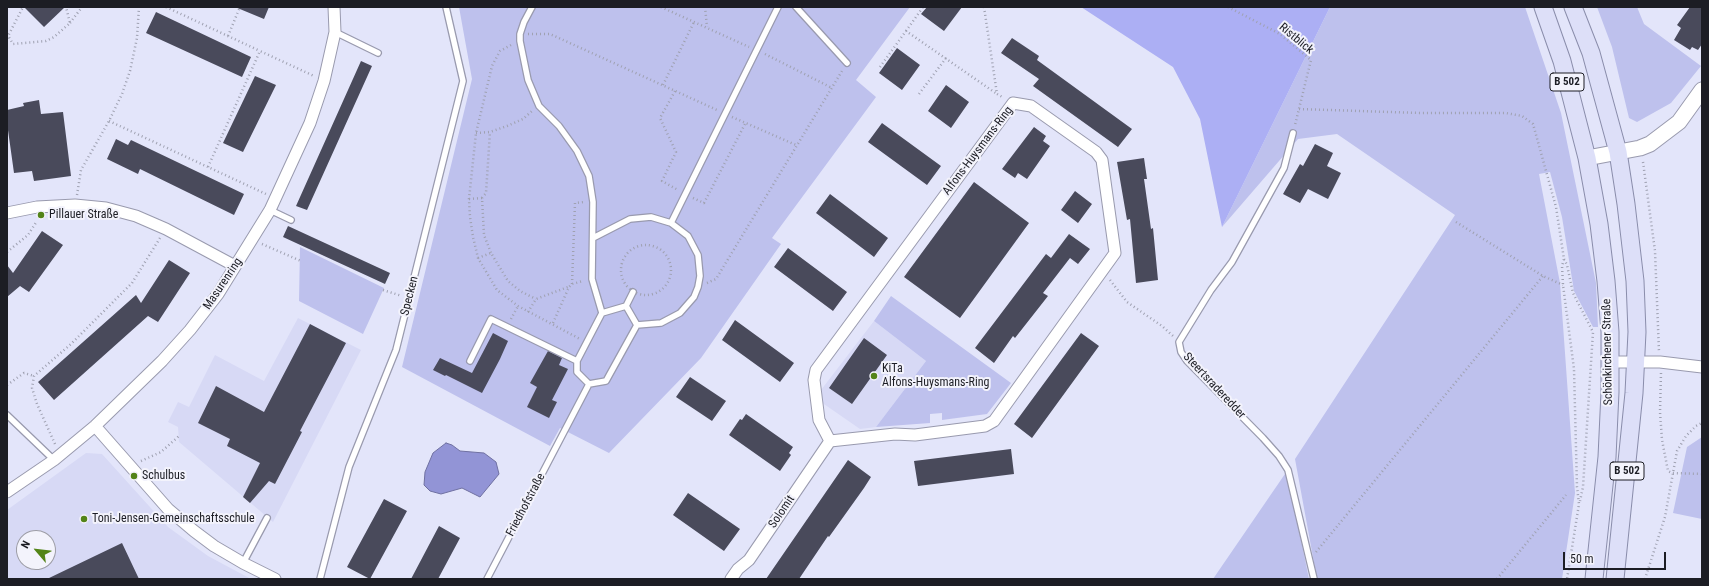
<!DOCTYPE html>
<meta charset="utf-8">
<style>
body{margin:0}
#map{position:relative;width:1709px;height:586px;overflow:hidden;background:#e3e5fa;font-family:"Roboto Condensed",sans-serif}
canvas{display:block}
.frame{position:absolute;inset:0;border:8px solid #1c1d24;pointer-events:none}
.north{position:absolute;left:16px;top:530px;width:40px;height:40px;box-sizing:border-box;background:#f3f3fc;border:1px solid #9d9da6;border-radius:50%;rotate:298deg;font-size:11px;font-weight:700;line-height:16px;text-align:center;color:#1c1d24}
.north::after{content:'';display:block;margin:auto;width:14px;height:18px;background:#538418;clip-path:polygon(50% 0,100% 100%,50% 72%,0 100%)}
.scale{position:absolute;left:1563px;top:552px;width:103px;height:18px;box-sizing:border-box;border:2px solid #1c1d24;border-top:0;padding-left:5px;font-size:12px;line-height:14px;white-space:nowrap;color:#1c1d24;-webkit-text-stroke:3px #f3f3fc;paint-order:stroke}
</style>
<div id="map">
<canvas width="1709" height="586"></canvas>
<div class="frame"></div>
<div class="north">N</div>
<div class="scale">50 m</div>
</div>
<script>
const ctx = document.querySelector('canvas').getContext('2d');
ctx.lineJoin = 'round';
function paint(path, color) {
  ctx.fillStyle = color;
  ctx.fill(path, 'evenodd');
}
function toPath(rows) {
  const path = new Path2D();
  for (const r of rows) {
    if (r.length === 3) {
      path.moveTo(r[0] + r[2], r[1]);
      path.arc(r[0], r[1], r[2], 0, 2 * Math.PI);
      continue;
    }
    path.moveTo(r[0], r[1]);
    for (let i = 2; i < r.length; i += 2) path.lineTo(r[i], r[i + 1]);
  }
  return path;
}
function strokePath(path, color, width, dash) {
  ctx.strokeStyle = color;
  ctx.lineWidth = width;
  ctx.lineCap = dash ? 'butt' : 'round';
  ctx.setLineDash(dash || []);
  ctx.stroke(path);
}
function drawText(font, color, halo, rows, align = 'center') {
  ctx.font = font + ' "Roboto Condensed",sans-serif';
  ctx.lineWidth = 4;
  ctx.setLineDash([]);
  ctx.textBaseline = 'middle';
  ctx.strokeStyle = halo;
  ctx.fillStyle = color;
  for (const [text, x, y, turn = 0] of rows) {
    ctx.save();
    ctx.translate(x, y);
    ctx.rotate((+turn || 0) * Math.PI / 180);
    ctx.textAlign = isNaN(turn) ? turn : align;
    if (halo) ctx.strokeText(text, 0, 0);
    ctx.fillText(text, 0, 0);
    ctx.restore();
  }
}
const built = toPath([
 [298,318,361,350,273,522,179,442,178,427,168,422,178,402,189,407,215,355,264,381],
 [874,321,926,361,876,427,860,429,821,402,821,390],
 [86,453,102,454,168,527,208,556,251,579,7,579,7,510],
 [24,538,48,538,48,562,24,562]
]);
const green = toPath([
 [459,7,910,7,856,80,876,97,772,238,781,244,701,358,609,453,560,428,550,446,402,367,472,79],
 [1330,7,1525,7,1561,113,1596,283,1598,327,1593,327,1574,291,1562,217,1550,172,1539,174,1560,283,1575,493,1562,579,1317,579,1295,459,1455,215,1337,134,1298,139,1222,227],
 [1597,7,1637,7,1644,24,1701,66,1671,103,1637,122,1629,118,1612,47],
 [300,247,384,288,363,334,299,301],
 [891,296,1011,383,987,414,942,420,942,413,930,414,930,423,876,427,926,361,874,321],
 [1702,437,1702,519,1673,513,1687,447],
 [1287,471,1309,579,1213,579]
]);
const forest = toPath([
 [1081,7,1330,7,1222,227,1200,119,1173,67]
]);
const water = toPath([
 [446,443,452,445,460,451,484,453,496,462,499,474,480,497,462,488,441,494,430,491,424,485,425,472,433,453,446,443]
]);
const building = toPath([
 [24,7,65,7,44,27],
 [235,7,269,7,264,19],
 [927,7,962,7,944,31,921,14],
 [1690,7,1702,7,1702,44,1698,50,1692,47,1690,50,1674,40,1681,28,1677,25],
 [156,12,251,57,242,77,146,33],
 [1012,38,1039,56,1037,60,1132,129,1118,147,1033,86,1039,79,1001,53],
 [897,48,920,65,902,90,879,73],
 [361,61,372,66,307,210,296,206],
 [255,76,276,85,243,152,223,143],
 [946,85,969,102,951,128,928,111],
 [39,100,41,114,63,112,71,176,34,181,32,171,14,173,7,123,7,110,24,106,23,103],
 [882,123,941,166,927,185,868,142],
 [1034,127,1046,136,1043,141,1050,146,1027,179,1018,173,1015,178,1002,169],
 [116,139,128,145,131,140,244,194,234,215,140,169,138,174,107,159],
 [1315,144,1333,153,1327,166,1341,173,1328,199,1308,189,1300,203,1283,194,1300,164,1303,166],
 [1144,158,1147,179,1144,179,1151,229,1153,228,1158,280,1136,283,1130,219,1127,220,1117,162],
 [974,182,1029,223,960,318,904,277],
 [1075,191,1092,204,1078,223,1061,210],
 [830,194,888,238,874,257,816,213],
 [288,226,390,273,385,284,283,237],
 [42,231,63,245,29,292,20,286,7,297,7,265,13,273],
 [1069,234,1090,249,1078,264,1070,258,1043,293,1048,296,1015,338,1013,336,994,363,975,348,1046,254,1051,258],
 [788,248,847,292,833,311,774,267],
 [169,260,190,273,158,322,148,316,54,400,38,382,136,295,141,303],
 [735,320,794,363,780,382,722,340],
 [310,324,346,343,300,431,302,432,275,484,269,481,250,503,243,497,260,463,227,446,230,439,198,423,216,386,264,412],
 [493,333,508,341,500,359,482,393,446,375,445,376,433,370,440,358,472,373],
 [1081,333,1099,346,1032,438,1014,424],
 [864,338,887,355,852,404,829,388],
 [548,351,562,358,559,365,568,369,552,400,557,402,549,418,527,407,537,387,530,383],
 [690,377,726,401,712,421,676,397],
 [746,414,793,447,789,453,791,455,780,471,729,435,740,419,742,420],
 [1011,449,1014,474,918,486,914,461],
 [848,460,871,477,864,488,829,537,828,536,799,579,766,579],
 [688,493,740,529,724,551,673,515],
 [384,499,407,511,370,579,347,567],
 [439,526,460,538,438,579,411,579],
 [122,543,139,579,47,579]
]);
const path = toPath([
 [166,7,260,51],
 [661,7,749,47],
 [705,7,707,27],
 [984,7,997,94,1004,98],
 [1228,7,1280,34,1311,60,1295,125],
 [70,23,82,7],
 [906,31,923,7],
 [7,34,13,44,46,41,54,37,70,23,66,7],
 [528,34,550,34,717,110],
 [228,36,240,7],
 [7,38,23,7],
 [511,45,500,51,492,66,476,133,469,199,470,217,473,237,478,258,497,290,518,306,580,339],
 [765,54,832,88],
 [880,67,906,31,997,94],
 [663,85,694,22],
 [675,91,660,118,676,152,662,181,678,190],
 [919,94,946,58],
 [1299,109,1420,113,1506,113,1522,116,1533,124,1556,207,1564,259,1562,266,1563,285,1574,369,1577,487,1579,504,1567,579],
 [732,117,796,145],
 [109,121,266,194],
 [476,133,490,132,507,126,523,119,532,111],
 [1643,162,1655,251,1659,352],
 [208,167,260,51,314,76],
 [77,195,81,170,109,121,122,94,130,71,137,38,139,7],
 [482,198,486,193,490,132],
 [693,198,704,203,745,124],
 [469,199,482,198,484,235,491,253],
 [1456,222,1543,276,1563,285],
 [262,244,301,261],
 [646,270,25],
 [7,252,28,235,37,221],
 [478,258,491,253,508,281,520,291,536,299],
 [1564,259,1567,265,1573,293,1593,332,1583,487,1580,501],
 [1110,280,1127,302,1162,326,1173,336],
 [707,283,716,279,842,71],
 [572,284,575,203,584,202],
 [383,290,402,296],
 [528,312,536,299,568,287],
 [511,319,518,306],
 [553,323,569,287,572,284,583,281],
 [1661,373,1660,412,1662,440,1668,471,1672,473,1702,474],
 [7,385,24,373,34,376],
 [55,444,37,404,32,388,34,376,71,344,132,283,160,238],
 [141,461,161,452,179,436],
 [1316,552,1543,276],
 [1497,579,1566,495],
 [1645,579,1665,517,1677,451,1686,436,1696,426,1702,423]
]);
const lane = toPath([
 [532,7,524,22,520,34,520,41,528,80,539,106,559,126,577,151,589,176,593,202,592,279,602,313],
 [796,7,847,63],
 [335,32,378,53],
 [1293,133,1284,168,1232,262,1211,290,1179,342,1181,352,1187,361,1263,438,1279,456,1288,470,1314,579],
 [270,210,291,220],
 [671,223,778,7],
 [593,238,630,219,651,217,671,223,688,236,698,255,700,276,698,287,694,297,680,313,661,323,637,325],
 [626,306,637,325,606,381,589,384,577,372,577,361,602,313,626,306],
 [626,306,633,292],
 [470,361,491,319,577,361],
 [7,415,54,460],
 [243,563,267,518],
 [320,579,349,467,396,350,463,81,446,7],
 [487,579,589,384]
]);
const street = toPath([
 [1013,103,1031,106,1096,152,1102,160,1115,253,994,421,985,426,915,435,895,434,830,441,819,420,814,380,816,370,1013,103],
 [7,213,37,207,75,205,106,208,136,216,166,229,235,266],
 [1610,362,1660,362,1702,367],
 [95,426,168,509,194,531,214,546,243,563,275,579],
 [7,492,54,460,95,426,162,361,190,330,218,294,270,210,310,123,324,81,335,32,334,7],
 [731,579,738,569,749,560,830,441]
]);
const secondary = toPath([
 [1587,158,1640,148,1650,144,1679,122,1702,90]
]);
const primary = toPath([
 [1543,7,1562,61,1587,158,1599,224,1606,281,1610,332,1610,392,1607,457,1594,579],
 [1573,7,1591,53,1618,152,1626,204,1635,281,1637,332,1634,393,1615,579]
]);
const markers = [
 [41,215,4,"#538418"],
 [874,376,4,"#538418"],
 [134,476,4,"#538418"],
 [84,519,4,"#538418"]
];
const shields = [
 [1567,82,34],
 [1627,471,34]
];
const shieldNames = [
 ["B 502",1567,82],
 ["B 502",1627,471]
];
const streetNames = [
 ["Ristblick",1296,39,40],
 ["Alfons-Huysmans-Ring",978,151,-53],
 ["Masurenring",223,284,-56],
 ["Specken",410,296,-76],
 ["Schönkirchener Straße",1608,352,-91],
 ["Steertsraderedder",1214,386,47],
 ["Friedhofstraße",526,505,-62],
 ["Solomit",782,512,-56]
];
const poiNames = [
 ["Pillauer Straße",49,215],
 ["KiTa",882,369],
 ["Alfons-Huysmans-Ring",882,383],
 ["Schulbus",142,476],
 ["Toni-Jensen-Gemeinschaftsschule",92,519]
];
paint(built, '#d7d9f5');
paint(green, '#bec1ed');
paint(forest, '#acaff4');
paint(water, '#9294d6');
strokePath(water, '#6f70a1', 1);
paint(building, '#494a5b');
strokePath(lane, '#999aae', 8);
strokePath(street, '#999aae', 13);
strokePath(secondary, '#999aae', 17);
strokePath(primary, '#8a8dab', 19);
strokePath(path, '#9fa1b1', 2.5, [1, 3]);
strokePath(lane, '#fff', 5.5);
strokePath(street, '#fff', 11);
strokePath(secondary, '#fff', 15);
strokePath(primary, '#dddff8', 17);
for (const [x, y, r, color] of markers) {
  const dot = new Path2D();
  dot.arc(x, y, r, 0, 2 * Math.PI);
  ctx.fillStyle = color;
  ctx.fill(dot);
  strokePath(dot, '#f3f3fc', 1.5);
}
for (const [x, y, w] of shields) {
  const box = new Path2D();
  box.roundRect(x - w / 2, y - 9, w, 18, 3);
  ctx.fillStyle = '#f3f3fc';
  ctx.fill(box);
  strokePath(box, '#1c1d24', 1);
}
drawText('bold 11px', '#1c1d24', null, shieldNames);
drawText('12px', '#1c1d24', '#f3f3fc', streetNames);
drawText('12px', '#1c1d24', '#f3f3fc', poiNames, 'left');
</script>
